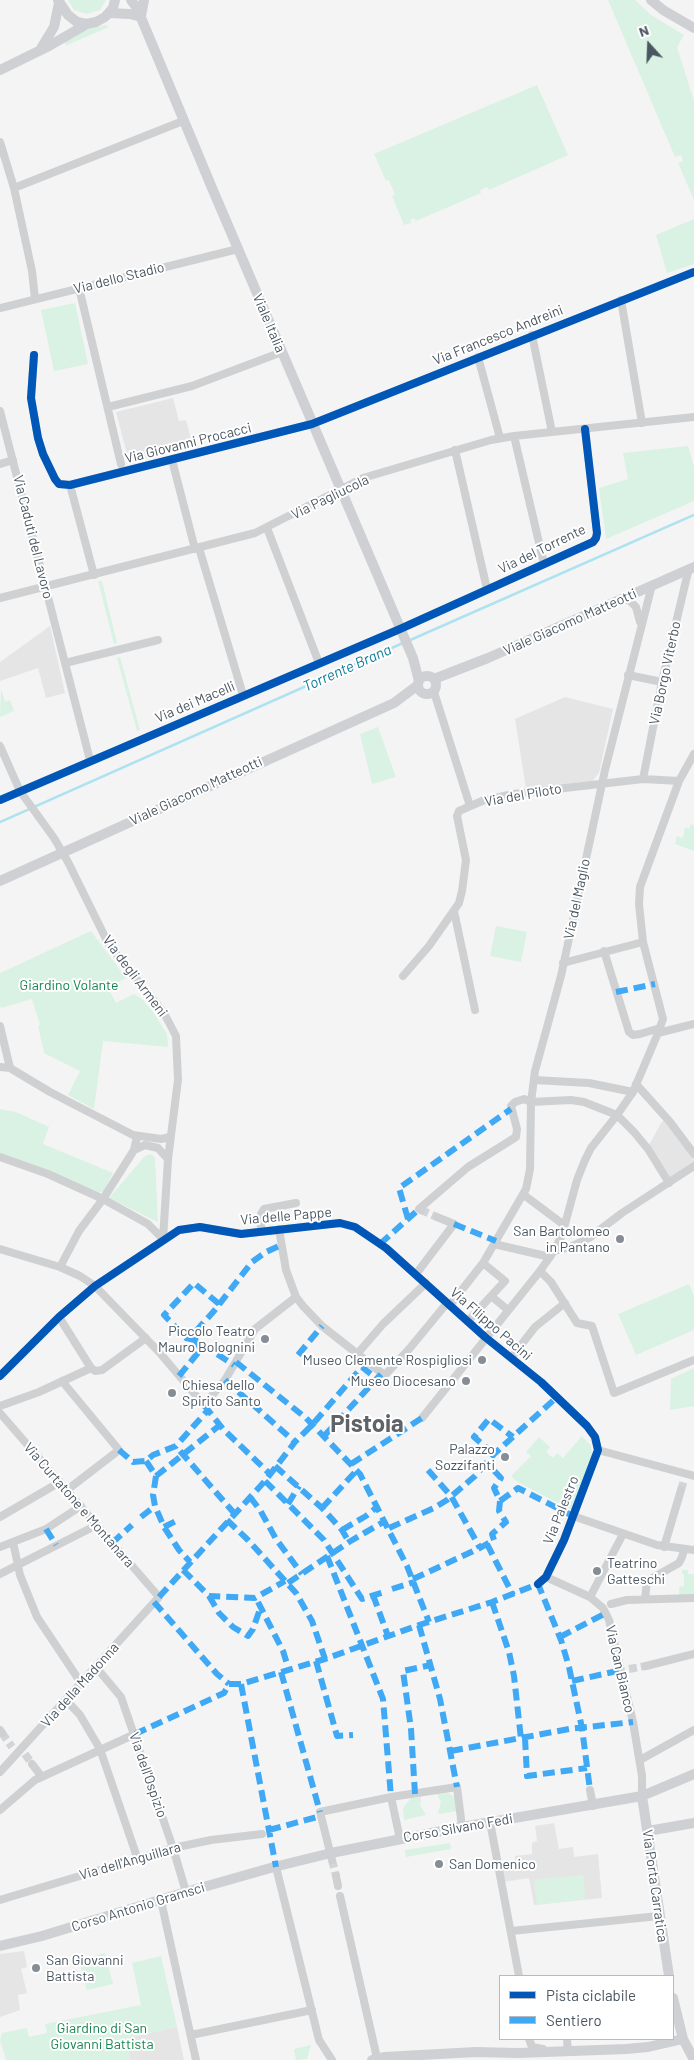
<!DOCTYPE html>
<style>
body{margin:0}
#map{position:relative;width:694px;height:2060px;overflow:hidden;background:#f4f4f4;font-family:Barlow,sans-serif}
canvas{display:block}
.legend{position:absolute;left:499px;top:1975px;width:175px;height:65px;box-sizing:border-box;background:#fff;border:1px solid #b7bbc0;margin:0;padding:6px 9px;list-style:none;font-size:15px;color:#4a5661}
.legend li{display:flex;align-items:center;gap:10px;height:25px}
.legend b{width:25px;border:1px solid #b7bbc0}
.north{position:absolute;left:624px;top:20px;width:50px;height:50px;-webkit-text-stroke:4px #fff;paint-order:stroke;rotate:340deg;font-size:14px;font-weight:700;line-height:20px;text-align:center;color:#4a5661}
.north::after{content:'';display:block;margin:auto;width:18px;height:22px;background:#4a5661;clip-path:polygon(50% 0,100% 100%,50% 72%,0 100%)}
</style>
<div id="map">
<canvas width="694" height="2060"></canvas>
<ul class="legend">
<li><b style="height:6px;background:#0057b8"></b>Pista ciclabile</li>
<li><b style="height:6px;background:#3fa9f5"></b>Sentiero</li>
</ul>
<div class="north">N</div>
</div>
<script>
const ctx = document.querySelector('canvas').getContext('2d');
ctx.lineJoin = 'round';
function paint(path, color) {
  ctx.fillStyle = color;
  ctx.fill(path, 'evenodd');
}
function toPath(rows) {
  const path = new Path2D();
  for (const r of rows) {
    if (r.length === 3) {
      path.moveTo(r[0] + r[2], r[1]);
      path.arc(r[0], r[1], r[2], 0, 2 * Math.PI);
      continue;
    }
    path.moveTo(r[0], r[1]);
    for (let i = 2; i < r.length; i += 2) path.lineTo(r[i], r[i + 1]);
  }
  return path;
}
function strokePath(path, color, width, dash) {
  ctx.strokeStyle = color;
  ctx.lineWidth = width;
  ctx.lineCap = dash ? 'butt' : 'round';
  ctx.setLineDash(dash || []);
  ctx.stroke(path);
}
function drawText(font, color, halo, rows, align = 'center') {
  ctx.font = font + ' Barlow,sans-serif';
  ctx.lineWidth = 4;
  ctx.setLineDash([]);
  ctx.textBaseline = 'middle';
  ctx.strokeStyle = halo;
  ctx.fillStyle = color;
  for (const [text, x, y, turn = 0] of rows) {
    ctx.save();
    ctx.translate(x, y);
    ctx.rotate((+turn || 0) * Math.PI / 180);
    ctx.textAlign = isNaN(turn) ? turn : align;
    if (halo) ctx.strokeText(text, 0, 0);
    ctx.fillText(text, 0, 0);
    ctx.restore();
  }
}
const education = toPath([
 [173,398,179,421,186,420,193,446,129,462,116,412],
 [50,626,65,693,46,698,38,668,0,681,0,662],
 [565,697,613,709,599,773,592,781,526,789,515,719],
 [666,1119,694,1160,694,1164,670,1180,649,1145,661,1123],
 [554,1823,559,1849,573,1847,574,1857,598,1854,602,1898,534,1905,529,1878,503,1882,500,1866,516,1864,515,1856,532,1854,532,1843,537,1841,535,1826],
 [24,1951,27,1967,21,1969,27,1993,18,1995,20,2010,0,2017,0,1954],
 [177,2027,184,2060,130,2060,126,2038]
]);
const green = toPath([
 [68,0,106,0,100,10,87,14,74,10],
 [608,0,635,0,651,15,684,35,677,47,694,101,694,200,678,163,683,161,681,155,675,157],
 [105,25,109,27,67,45,65,44,66,41,85,30],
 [537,85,568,155,489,190,487,187,480,190,481,193,416,221,414,218,410,220,411,223,404,225,392,196,395,195,389,180,386,181,374,154],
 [694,219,694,264,667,273,656,235],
 [75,303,88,364,54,371,41,310],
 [688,446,694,467,694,501,606,539,599,488,628,479,623,453],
 [98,581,102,581,117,643,114,644],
 [120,657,140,730,137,731,117,658],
 [1,689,5,702,10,700,14,711,0,717],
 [378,727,396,777,372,784,360,734],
 [691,824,694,825,694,851,675,844,677,836,683,838,685,827,689,829],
 [496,926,527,932,521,962,490,956],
 [91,931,126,978,108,988,116,1003,134,994,143,1000,153,1012,167,1034,168,1047,103,1041,94,1109,68,1095,80,1071,44,1053,38,1026,40,1025,32,999,1,1008,0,1006,0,973],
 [0,1109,16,1112,49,1127,43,1144,113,1173,104,1191,98,1193,26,1162,0,1154],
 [149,1154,154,1156,155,1160,158,1222,109,1198,144,1157],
 [689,1284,694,1296,694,1330,636,1355,618,1314],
 [694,1368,694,1406,670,1410,671,1379],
 [582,1436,591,1446,592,1456,571,1510,518,1482,511,1476,531,1456,526,1452,539,1437,550,1447,546,1452,553,1458,557,1453,563,1458],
 [682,1570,688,1570,688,1574,694,1574,694,1596,679,1596,679,1587,684,1586,684,1574,682,1574],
 [448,1793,455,1797,457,1811,440,1814,438,1813,441,1802,437,1794],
 [421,1797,420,1805,426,1815,404,1820,403,1808,411,1798],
 [450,1843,451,1849,406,1857,405,1850],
 [583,1875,585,1899,537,1905,534,1880],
 [105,1953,113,1984,87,1990,79,1960],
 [161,1956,177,2027,126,2038,130,2060,6,2060,0,2040,2,2033,27,2028,29,2037,47,2033,45,2024,141,2005,132,1963],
 [311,2045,307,2059,296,2060,294,2049]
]);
const stream = toPath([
 [408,641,694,515],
 [0,822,403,643]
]);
const streetTunnel = toPath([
 [421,1210,437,1217],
 [681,1490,684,1480],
 [629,1669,646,1666],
 [2,1733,12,1747],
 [25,1754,32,1764],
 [332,1860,336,1876]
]);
const street = toPath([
 [0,142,14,188,32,271,35,299],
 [14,188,183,121],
 [79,288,121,464],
 [621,300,642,423],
 [0,308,238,249],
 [532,335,552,432],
 [34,355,31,398,38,438,43,454,55,479,59,484,70,485,312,424,694,272],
 [478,357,500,438],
 [108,407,192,386,282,352],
 [0,411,90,760],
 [514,436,544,564],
 [455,450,487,589],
 [172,460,195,549],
 [0,464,13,460],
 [70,485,94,575],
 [267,528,319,663],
 [199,548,243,695],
 [0,598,255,533,363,478,491,440,514,436,694,417],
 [623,599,630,601,636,607,640,622],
 [65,663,158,640],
 [628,675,662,682],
 [434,692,470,806],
 [0,746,20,791,54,838,68,862,109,945,164,1013,176,1036,178,1080,168,1159,163,1239],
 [643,779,662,682,688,572],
 [0,800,400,629,593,542,596,538,597,533,585,429],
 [454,911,475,1010],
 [604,951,629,1032,633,1035,640,1034,660,1028],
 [563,963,643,942],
 [403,976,429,946,459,903,462,891,466,860,457,816,459,811,482,801,513,794,643,779,679,781],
 [0,1026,10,1068,50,1092,133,1135,161,1139,170,1137],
 [658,1033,694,1024],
 [0,1067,10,1068],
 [534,1080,589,1083,633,1092],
 [636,1084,670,1122,694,1154],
 [134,1150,145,1145,158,1148,168,1159],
 [0,1157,48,1174,103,1199,148,1224,163,1239],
 [524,1195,564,1225],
 [421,1210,419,1209,468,1167,516,1137,517,1129,511,1106,515,1102,524,1099,531,1102,571,1100,584,1102,617,1115,634,1132,648,1149,669,1183],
 [279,1229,286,1270,296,1297,303,1306,322,1326,383,1374,387,1373,410,1348,447,1303],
 [261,1232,261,1214,264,1209,296,1203],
 [494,1244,550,1257],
 [0,1249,60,1267,80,1276,95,1286,159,1352,204,1405,225,1380,255,1329,296,1297],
 [554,1251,570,1247,589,1238,622,1213,694,1166],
 [60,1267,79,1231,103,1199,134,1150,137,1137],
 [540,1271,551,1282,577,1323,592,1326,614,1393,694,1360],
 [416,1274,454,1224,437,1217],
 [491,1296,508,1310],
 [450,1305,483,1263,526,1189,530,1169,531,1102,535,1071,561,976,605,770,652,585],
 [59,1317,91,1368,95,1371,102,1370,146,1338],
 [468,1321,505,1281,483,1263],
 [358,1353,383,1324,426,1283],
 [511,1358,535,1327,565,1303],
 [0,1376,59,1317,95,1286,179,1230,200,1227,241,1234,340,1223,355,1227,386,1248,485,1337,541,1382,587,1426,595,1437,598,1450,564,1540,546,1577,538,1584],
 [62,1381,119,1450,67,1490],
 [0,1406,39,1392,91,1368],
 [0,1413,159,1597,0,1772],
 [422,1418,540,1271,554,1251,562,1235,577,1180,585,1160,591,1148,617,1115,633,1092,658,1033,663,1019,643,942,639,904,640,887,679,781,694,754],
 [598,1450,694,1476],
 [573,1516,657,1545,694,1550],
 [0,1517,60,1482],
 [13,1542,20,1575,37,1617,81,1683],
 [0,1547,46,1529,81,1506],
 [664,1547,681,1490],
 [0,1574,97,1525],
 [546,1577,590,1597,603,1608,609,1620,633,1722,642,1776,642,1796],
 [590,1597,623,1534],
 [645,1599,647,1581,679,1563,682,1557,684,1550],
 [611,1604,627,1600,694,1598],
 [646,1666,694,1654],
 [96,1667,121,1697,173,1848,186,1892],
 [66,1700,80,1715,100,1749,137,1857],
 [0,1730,2,1733],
 [640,1760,694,1730],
 [32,1764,42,1777],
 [590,1790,593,1806],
 [391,1797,400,1839],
 [0,1810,35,1780,135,1734],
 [490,1822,519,1976],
 [332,1860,320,1812,391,1797,457,1787,462,1827],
 [276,1867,319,2040,332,2060],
 [336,1876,338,1886],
 [340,1896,377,2058],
 [168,1898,162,1905,196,2060],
 [0,1900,173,1848,211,1840,262,1834],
 [511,1931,659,1916],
 [191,2035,312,2010],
 [529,2039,532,2047,543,2049],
 [567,2039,568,2052]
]);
const secondary = toPath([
 [58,0,68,15,77,22,87,24,96,22,105,17,113,8,115,0],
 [131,0,137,8,212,188,413,658,419,681],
 [651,0,663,10,694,28],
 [109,13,130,14,141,17],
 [141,16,144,0],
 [40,50,54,27,59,3],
 [0,70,49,46,87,24],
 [427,685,9],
 [434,679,488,658,694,567],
 [0,881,394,703,418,685],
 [642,1796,669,1976],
 [648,1831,694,1823],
 [0,1946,42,1936,186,1892,274,1867,331,1853,462,1827,642,1796,694,1774],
 [673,1998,683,2039,694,2060],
 [372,2060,384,2057,476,2052,518,2053,626,2049,648,2047,683,2039]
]);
const quiet = toPath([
 [616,992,655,984],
 [408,1219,399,1188,511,1109],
 [454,1224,496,1241],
 [380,1244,419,1209],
 [219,1304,194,1283,164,1315,186,1338,195,1340,234,1365],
 [298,1355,322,1326],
 [236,1362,306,1418,360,1474,407,1566,429,1622],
 [179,1376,201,1349,195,1340,196,1331,214,1311,252,1262,266,1252,281,1245],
 [225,1380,295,1442],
 [204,1405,223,1429,270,1474],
 [324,1436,382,1373],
 [119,1450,133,1462,146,1461,153,1455,176,1446,208,1410],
 [180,1451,234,1513],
 [494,1454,474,1437,489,1419,513,1437],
 [146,1461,156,1476,220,1425],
 [351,1464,422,1418],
 [275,1466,322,1508,342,1530,349,1542],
 [428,1470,451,1496,480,1548],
 [156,1476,153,1495,155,1506,164,1527,179,1550,190,1562],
 [265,1481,324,1540,362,1599,384,1592],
 [250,1497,260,1510,276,1539,302,1574],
 [500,1501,518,1488,573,1516],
 [288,1504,299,1486],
 [322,1508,357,1470],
 [141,1517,155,1506],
 [227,1520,248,1540,296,1593,312,1621,325,1659],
 [164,1527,178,1520],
 [389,1528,434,1508,447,1500,475,1476,494,1454,557,1397],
 [46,1529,56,1545],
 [342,1530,366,1516,377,1507],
 [112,1543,132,1525],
 [487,1544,513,1595],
 [327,1556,383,1699,391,1797],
 [183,1570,209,1596,255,1598,285,1581],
 [413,1579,480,1548,494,1540,492,1534,506,1522,499,1511,500,1501,494,1488,501,1478,487,1463],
 [288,1583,349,1542,385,1521],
 [392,1589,414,1582],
 [373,1595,388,1636],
 [209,1596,219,1613,233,1627,248,1636,253,1629,261,1606],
 [159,1597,265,1481,295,1442,312,1425,362,1367,377,1379],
 [154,1602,217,1674,229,1684],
 [258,1602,283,1651,289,1670],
 [492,1602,509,1652,514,1676,521,1739],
 [419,1625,440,1699,457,1787],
 [560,1637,606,1613],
 [316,1661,337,1736,353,1735],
 [281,1672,320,1812],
 [572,1681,622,1670],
 [229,1684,241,1684,325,1659,419,1625,492,1602,538,1584,561,1640,569,1667,582,1728,590,1790],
 [241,1684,276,1867],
 [135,1734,224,1693,229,1684],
 [525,1738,527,1776,587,1768],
 [451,1751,569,1729,633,1722],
 [415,1794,411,1729,403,1671,431,1665],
 [269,1830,321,1816]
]);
const cycleway = toPath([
 [34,355,31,398,38,438,43,454,55,479,59,484,70,485,312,424,694,272],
 [0,800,400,629,593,542,596,538,597,533,585,429],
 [0,1376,59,1317,95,1286,179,1230,200,1227,241,1234,340,1223,355,1227,386,1248,485,1337,541,1382,587,1426,595,1437,598,1450,564,1540,546,1577,538,1584]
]);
const markers = [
 [620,1239,5,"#868d94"],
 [265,1339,5,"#868d94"],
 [482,1360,5,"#868d94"],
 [466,1381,5,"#868d94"],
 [172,1393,5,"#868d94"],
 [505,1457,5,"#868d94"],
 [597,1571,5,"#868d94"],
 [439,1864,5,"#868d94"],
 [36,1968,5,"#868d94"]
];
const streetNames = [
 ["Via dello Stadio",119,278,-14],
 ["Viale Italia",269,323,67],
 ["Via Francesco Andreini",498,335,-22],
 ["Via Giovanni Procacci",188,443,-14],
 ["Via Pagliucola",330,497,-26],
 ["Via Caduti del Lavoro",33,537,76],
 ["Via del Torrente",542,549,-26],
 ["Viale Giacomo Matteotti",570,622,-24],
 ["Via Borgo Viterbo",665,673,-78],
 ["Via dei Macelli",195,702,-23],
 ["Viale Giacomo Matteotti",196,791,-25],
 ["Via del Piloto",523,795,-10],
 ["Via del Maglio",577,899,-78],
 ["Via degli Armeni",135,976,53],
 ["Via delle Pappe",286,1216,-5],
 ["Via Filippo Pacini",491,1324,41],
 ["Via Curtatone e Montanara",79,1505,49],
 ["Via Palestro",561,1510,-68],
 ["Via Can Bianco",620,1669,77],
 ["Via della Madonna",80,1685,-48],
 ["Via dell'Ospizio",148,1775,71],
 ["Corso Silvano Fedi",458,1828,-10],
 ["Via dell'Anguillara",130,1861,-16],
 ["Via Porta Carratica",655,1886,82],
 ["Corso Antonio Gramsci",138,1907,-17]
];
const parkNames = [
 ["Giardino Volante",69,985],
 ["Giardino di San",102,2028],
 ["Giovanni Battista",102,2044]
];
const poiNames = [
 ["San Bartolomeo",610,1231],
 ["in Pantano",610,1247],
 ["Piccolo Teatro",255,1331],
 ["Mauro Bolognini",255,1347],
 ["Museo Clemente Rospigliosi",472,1360],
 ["Museo Diocesano",456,1381],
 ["Chiesa dello",182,1385,"left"],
 ["Spirito Santo",182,1401,"left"],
 ["Palazzo",495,1449],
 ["Sozzifanti",495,1465],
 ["Teatrino",607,1563,"left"],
 ["Gatteschi",607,1579,"left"],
 ["San Domenico",449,1864,"left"],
 ["San Giovanni",46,1960,"left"],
 ["Battista",46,1976,"left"]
];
const waterNames = [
 ["Torrente Brana",347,668,-24]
];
const townNames = [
 ["Pistoia",367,1424]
];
paint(education, '#e6e5e6');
paint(green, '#d9f2e3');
strokePath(stream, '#aee2f0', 2.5);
strokePath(streetTunnel, '#d2d4d7', 8, [8, 4]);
strokePath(street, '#ced0d2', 8);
strokePath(secondary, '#ced0d4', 10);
strokePath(quiet, '#3fa9f5', 6, [12, 6]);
strokePath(cycleway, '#0057b8', 8);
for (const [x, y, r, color] of markers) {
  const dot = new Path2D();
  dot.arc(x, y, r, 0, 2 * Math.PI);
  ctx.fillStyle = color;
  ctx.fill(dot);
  strokePath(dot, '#fff', 2);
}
drawText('14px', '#4a5661', '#fff', streetNames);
drawText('14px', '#17864f', '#fff', parkNames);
drawText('14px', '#4a5661', '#fff', poiNames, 'right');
drawText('italic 15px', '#0c7c9b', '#fff', waterNames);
drawText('bold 24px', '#5f6368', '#fff', townNames);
</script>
